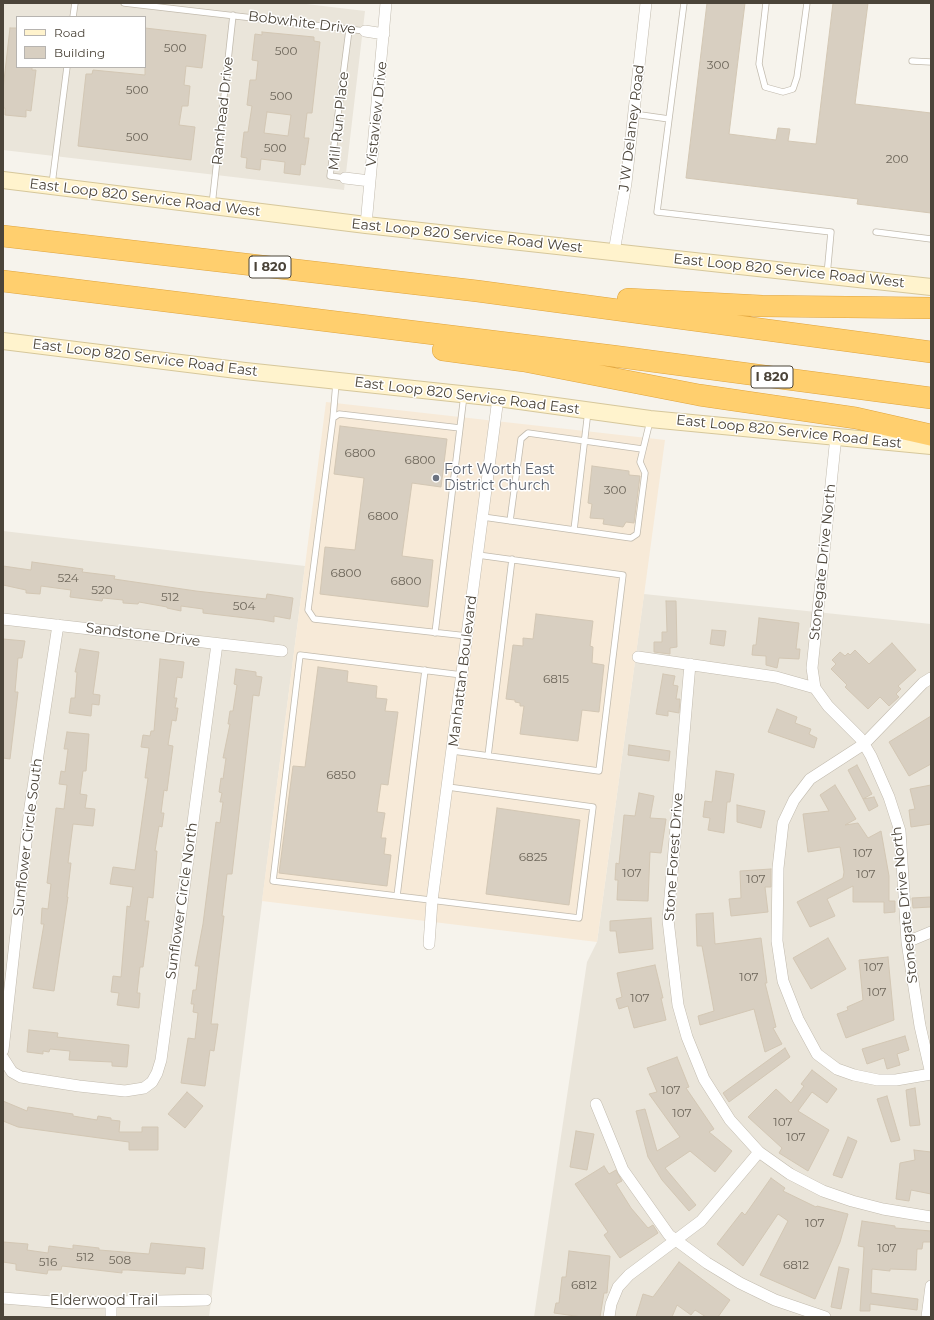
<!DOCTYPE html>
<style>
body{margin:0}
#map{position:relative;width:934px;height:1320px;overflow:hidden;background:#f6f3ec;font-family:Montserrat,sans-serif}
canvas{display:block}
.frame{position:absolute;inset:0;border:4px solid #4b4439;pointer-events:none}
.legend{position:absolute;left:16px;top:16px;width:130px;height:52px;box-sizing:border-box;background:#fff;border:1px solid #b7b4b0;margin:0;padding:5px 7px;list-style:none;font-size:12px;color:#4b4439}
.legend li{display:flex;align-items:center;gap:8px;height:20px}
.legend b{width:20px;border:1px solid #b7b4b0}
</style>
<div id="map">
<canvas width="934" height="1320"></canvas>
<div class="frame"></div>
<ul class="legend">
<li><b style="height:5px;background:#fff3cd"></b>Road</li>
<li><b style="height:11px;background:#d8cfc1"></b>Building</li>
</ul>
</div>
<script>
const ctx = document.querySelector('canvas').getContext('2d');
ctx.lineJoin = 'round';
function paint(path, color) {
  ctx.fillStyle = color;
  ctx.fill(path, 'evenodd');
}
function toPath(rows) {
  const path = new Path2D();
  for (const r of rows) {
    path.moveTo(r[0], r[1]);
    for (let i = 2; i < r.length; i += 2) path.lineTo(r[i], r[i + 1]);
  }
  return path;
}
function strokePath(path, color, width, dash) {
  ctx.strokeStyle = color;
  ctx.lineWidth = width;
  ctx.lineCap = dash ? 'butt' : 'round';
  ctx.setLineDash(dash || []);
  ctx.stroke(path);
}
function drawText(font, color, halo, rows, align = 'center') {
  ctx.font = font + ' Montserrat,sans-serif';
  ctx.lineWidth = 3;
  ctx.setLineDash([]);
  ctx.textBaseline = 'middle';
  ctx.strokeStyle = halo;
  ctx.fillStyle = color;
  for (const [text, x, y, turn = 0] of rows) {
    ctx.save();
    ctx.translate(x, y);
    ctx.rotate((+turn || 0) * Math.PI / 180);
    ctx.textAlign = isNaN(turn) ? turn : align;
    if (halo) ctx.strokeText(text, 0, 0);
    ctx.fillText(text, 0, 0);
    ctx.restore();
  }
}
const residential = toPath([
 [3,3,298,3,365,11,344,190,3,150],
 [17,17,145,17,145,67,17,67],
 [3,531,305,566,209,1317,3,1317],
 [644,594,931,624,931,1317,534,1317,587,962,597,942]
]);
const commercial = toPath([
 [326,402,665,440,597,942,262,901]
]);
const building = toPath([
 [707,3,745,3,729,134,776,140,778,128,790,129,788,141,816,144,833,3,868,3,855,104,931,113,931,213,857,204,858,199,686,178,707,3],
 [10,28,17,28,17,67,32,67,32,70,36,70,31,111,26,110,26,117,5,115,5,108,3,108,3,89,10,28],
 [145,28,206,35,202,68,186,66,184,85,190,86,188,106,182,106,179,125,195,127,191,160,78,146,86,74,92,74,93,70,145,75,145,28],
 [262,32,314,37,314,41,320,42,312,113,307,113,304,138,309,138,305,165,301,164,300,175,284,173,285,162,261,159,260,170,246,168,247,158,241,157,244,132,248,132,252,106,247,105,250,80,256,80,258,61,252,60,255,34,262,35,262,32],
 [267,112,291,115,288,136,264,133,267,112],
 [340,426,447,439,441,487,412,483,402,556,433,560,428,607,320,594,325,547,355,550,364,478,334,474,340,426],
 [592,466,629,471,629,475,640,476,634,523,626,522,623,527,603,524,604,519,590,518,592,504,588,503,592,466],
 [32,562,83,569,82,572,115,576,114,579,196,591,266,599,267,594,293,598,290,619,274,616,274,622,263,620,203,613,203,609,181,606,181,611,167,608,167,607,139,602,138,604,123,603,123,600,103,598,102,601,70,597,71,590,41,586,40,594,26,593,26,590,3,585,3,566,31,570,32,562],
 [666,601,676,601,677,647,670,648,670,654,654,652,654,642,662,642,662,632,667,632,666,601],
 [536,614,593,621,590,646,593,647,592,663,604,665,599,712,582,710,578,741,520,734,524,706,520,706,520,703,515,702,515,700,506,699,513,645,523,646,523,638,533,639,536,614],
 [759,618,799,623,796,649,800,649,799,659,779,658,777,668,766,665,766,656,752,655,753,645,756,645,759,618],
 [712,630,726,631,724,646,710,644,712,630],
 [3,639,25,641,22,658,18,658,15,692,18,692,10,759,3,758,3,639],
 [892,643,916,670,898,686,901,689,896,694,899,697,889,706,880,697,868,709,845,687,847,685,831,669,836,664,832,660,840,652,845,656,848,653,850,655,855,650,869,664,892,643],
 [80,649,99,652,93,694,100,695,99,705,92,704,91,716,69,713,71,698,75,698,77,672,75,672,80,649],
 [160,659,184,662,182,678,177,677,174,698,177,698,175,708,178,708,176,721,172,720,168,745,173,746,167,791,164,790,161,813,164,813,162,827,159,826,155,851,157,851,153,898,148,897,145,921,149,921,143,967,140,967,137,993,140,993,139,1008,117,1005,119,993,111,992,113,976,121,977,127,906,130,907,133,887,110,884,113,867,135,870,148,778,145,778,149,748,141,747,143,735,150,736,151,731,154,731,160,659],
 [318,667,348,671,347,682,377,686,376,698,387,699,385,711,398,712,388,785,381,784,377,812,385,813,381,838,386,838,384,854,391,855,387,886,279,873,293,766,305,767,318,667],
 [236,669,256,672,256,676,262,677,259,696,253,695,232,874,227,874,222,916,224,916,211,1024,218,1024,214,1051,210,1050,205,1086,181,1083,188,1038,195,1039,198,1013,193,1012,194,1004,191,1004,193,990,196,990,199,966,195,966,203,924,216,822,220,823,223,802,220,802,222,793,219,792,221,778,223,779,226,758,223,758,230,724,228,724,230,711,233,711,237,685,234,684,236,669],
 [663,674,675,676,673,685,678,686,676,699,680,699,679,713,668,711,668,716,656,714,663,674],
 [777,709,797,717,795,723,811,729,809,734,817,738,814,748,768,732,777,709],
 [931,716,931,764,909,776,889,742,931,716],
 [67,732,89,734,86,771,83,771,80,794,87,795,85,808,95,809,93,826,73,824,68,863,71,863,67,897,68,897,54,991,33,988,44,924,41,924,42,908,48,909,51,884,47,883,56,808,64,809,67,785,59,784,61,771,65,772,68,749,64,749,67,732],
 [629,745,670,751,669,761,628,755,629,745],
 [857,765,872,794,863,799,848,770,857,765],
 [716,771,734,774,730,802,727,802,724,833,708,830,710,818,703,817,705,801,712,802,716,771],
 [835,785,856,819,845,825,858,823,868,838,881,831,889,876,889,901,895,901,895,912,884,913,884,902,853,902,853,886,827,899,835,916,810,927,797,902,843,878,844,872,840,847,808,852,803,814,829,811,820,795,835,785],
 [931,785,931,824,911,827,909,810,915,809,910,789,931,785],
 [639,793,654,796,650,818,666,819,661,853,650,852,648,901,617,900,618,880,615,880,616,863,619,864,624,815,635,816,639,793],
 [874,797,878,806,869,811,863,799,874,797],
 [737,805,765,811,761,828,737,822,737,805],
 [497,808,580,820,569,905,486,894,497,808],
 [771,869,771,887,765,887,768,912,731,916,729,899,741,898,740,871,771,869],
 [931,897,931,907,913,908,912,898,931,897],
 [713,913,715,944,761,938,767,983,765,983,776,1027,773,1028,782,1044,765,1052,754,1009,700,1025,698,1016,714,1011,702,946,697,946,696,914,713,913],
 [651,918,653,949,619,953,616,931,610,931,610,921,651,918],
 [828,938,846,969,811,989,793,958,828,938],
 [888,957,894,1020,846,1038,837,1014,848,1010,847,1007,863,1000,859,960,888,957],
 [655,965,663,998,661,998,666,1020,634,1028,628,1006,619,1009,616,999,622,997,617,973,655,965],
 [29,1030,58,1033,57,1037,129,1045,127,1067,112,1066,112,1062,69,1060,70,1051,50,1049,49,1052,43,1051,43,1054,27,1052,29,1030],
 [905,1036,909,1050,897,1054,900,1065,887,1069,884,1058,867,1064,862,1049,905,1036],
 [785,1048,790,1057,729,1102,723,1093,785,1048],
 [677,1057,689,1087,686,1088,714,1129,709,1132,732,1151,715,1172,690,1151,665,1168,696,1205,689,1211,662,1180,648,1157,636,1111,645,1109,657,1151,680,1137,649,1094,657,1092,647,1068,677,1057],
 [812,1070,837,1089,827,1103,812,1092,798,1111,829,1130,808,1171,779,1153,782,1148,748,1117,776,1089,791,1103,804,1086,801,1084,812,1070],
 [915,1088,920,1125,910,1126,906,1090,915,1088],
 [187,1092,203,1106,185,1128,168,1114,187,1092],
 [887,1096,900,1140,891,1142,877,1099,887,1096],
 [3,1101,27,1111,28,1107,73,1114,73,1116,97,1120,98,1116,111,1118,111,1120,120,1121,119,1132,142,1132,142,1127,158,1127,158,1150,129,1150,129,1142,18,1127,3,1121,3,1101],
 [576,1131,594,1134,587,1170,570,1167,576,1131],
 [848,1137,857,1141,842,1178,833,1175,848,1137],
 [914,1150,931,1152,931,1194,911,1190,909,1201,896,1199,900,1163,915,1160,914,1150],
 [604,1166,609,1174,616,1170,622,1181,616,1184,631,1208,648,1228,653,1225,658,1233,620,1258,604,1235,608,1232,575,1184,604,1166],
 [771,1178,785,1188,783,1191,816,1207,817,1206,848,1214,840,1242,815,1299,760,1275,788,1221,778,1214,743,1266,717,1244,742,1212,745,1215,771,1178],
 [862,1221,895,1226,895,1228,931,1231,931,1242,923,1242,922,1249,917,1249,916,1270,890,1269,890,1271,872,1269,871,1293,918,1299,917,1310,870,1304,870,1311,860,1311,864,1247,858,1246,862,1221],
 [3,1242,28,1244,27,1250,48,1253,49,1246,73,1249,73,1245,99,1248,99,1250,149,1254,151,1243,205,1248,203,1269,186,1267,185,1274,128,1270,122,1270,122,1273,62,1266,61,1270,48,1270,47,1274,16,1270,16,1264,3,1262,3,1242],
 [569,1251,610,1256,607,1293,604,1293,600,1317,582,1317,554,1313,556,1303,559,1303,562,1277,566,1277,569,1251],
 [679,1262,730,1300,718,1317,706,1317,695,1310,691,1315,677,1305,672,1317,636,1317,643,1294,653,1297,679,1262],
 [839,1267,849,1269,841,1309,831,1307,839,1267]
]);
const lane = toPath([
 [124,3,365,31],
 [684,3,657,212,831,232,827,275],
 [766,3,759,64,765,87,783,92,793,89,797,77,807,3],
 [73,17,75,3],
 [912,61,931,62],
 [634,114,669,119],
 [345,178,330,176,349,30],
 [52,184,67,67],
 [212,205,233,15],
 [876,232,931,239],
 [333,418,336,383],
 [460,428,339,414,333,418,308,610,314,619,467,636],
 [483,517,631,538,637,534,645,473,640,462,650,421],
 [510,521,521,439,528,433,642,449],
 [574,530,588,411],
 [435,633,464,395],
 [453,751,599,771,623,575,478,555],
 [488,756,512,559],
 [448,787,593,807,579,918,273,881,300,655,462,675],
 [397,896,425,670]
]);
const street = toPath([
 [365,31,384,34],
 [345,178,370,181],
 [366,225,386,3],
 [614,252,626,183,646,3],
 [836,436,812,668,815,688,828,706,860,738,864,744,871,756,889,797,900,831,907,942,920,1026,931,1074,896,1080,878,1080,854,1075,837,1069,817,1054,798,1019,783,981,777,941,778,868,783,823,794,800,810,779,864,744,923,683,931,678],
 [3,619,282,651],
 [638,657,776,677,815,688],
 [690,664,668,920,678,1005,687,1037,704,1079,730,1120,759,1152,790,1174,823,1191,852,1201,883,1209,931,1217],
 [907,942,931,932],
 [429,944,432,901,498,398],
 [3,1050,30,807,58,625],
 [3,1058,12,1072,21,1077,79,1086,125,1091,144,1088,152,1082,157,1073,161,1060,217,644],
 [596,1104,623,1170,669,1235,707,1263,740,1283,775,1300,825,1317],
 [3,1298,65,1303,206,1300],
 [111,1303,111,1317],
 [609,1317,611,1304,618,1287,629,1275,701,1221,759,1152],
 [927,1317,931,1286]
]);
const secondary = toPath([
 [3,180,366,225,931,287],
 [3,341,245,371,498,398,650,419,931,446]
]);
const highway = toPath([
 [3,236,477,291,931,352],
 [3,281,613,356,931,398],
 [628,299,762,306,931,308],
 [443,350,524,361,699,395,856,418,931,435]
]);
const markers = [
 [436,478,4,"#6b7280"]
];
const numberNames = [
 ["500",175,48],
 ["500",286,51],
 ["300",718,65],
 ["500",137,90],
 ["500",281,96],
 ["500",137,137],
 ["500",275,148],
 ["200",897,159],
 ["6800",360,453],
 ["6800",420,460],
 ["300",615,490],
 ["6800",383,516],
 ["6800",346,573],
 ["524",68,578],
 ["6800",406,581],
 ["520",102,590],
 ["512",170,597],
 ["504",244,606],
 ["6815",556,679],
 ["6850",341,775],
 ["107",863,853],
 ["6825",533,857],
 ["107",632,873],
 ["107",866,874],
 ["107",756,879],
 ["107",874,967],
 ["107",749,977],
 ["107",877,992],
 ["107",640,998],
 ["107",671,1090],
 ["107",682,1113],
 ["107",783,1122],
 ["107",796,1137],
 ["107",815,1223],
 ["107",887,1248],
 ["512",85,1257],
 ["508",120,1260],
 ["516",48,1262],
 ["6812",796,1265],
 ["6812",584,1285]
];
const shields = [
 [270,267,42],
 [772,377,42]
];
const shieldNames = [
 ["I 820",270,267],
 ["I 820",772,377]
];
const streetNames = [
 ["Bobwhite Drive",302,23,7],
 ["Ramhead Drive",223,111,-84],
 ["Vistaview Drive",377,114,-84],
 ["Mill Run Place",339,121,-84],
 ["J W Delaney Road",632,128,-83],
 ["East Loop 820 Service Road West",145,198,7],
 ["East Loop 820 Service Road West",467,236,6],
 ["East Loop 820 Service Road West",789,271,6],
 ["East Loop 820 Service Road East",145,358,7],
 ["East Loop 820 Service Road East",467,396,7],
 ["East Loop 820 Service Road East",789,432,6],
 ["Stonegate Drive North",823,562,-84],
 ["Sandstone Drive",143,635,7],
 ["Manhattan Boulevard",463,671,-83],
 ["Sunflower Circle South",28,837,-83],
 ["Stone Forest Drive",674,857,-86],
 ["Sunflower Circle North",182,901,-82],
 ["Stonegate Drive North",905,905,-96],
 ["Elderwood Trail",104,1301]
];
const worshipNames = [
 ["Fort Worth East",444,470],
 ["District Church",444,486]
];
paint(residential, '#eae5da');
paint(commercial, '#f7ead8');
paint(building, '#d8cfc1');
strokePath(building, '#d3c7b4', 1);
strokePath(lane, '#c2bbae', 7);
strokePath(street, '#c2bbae', 12);
strokePath(secondary, '#d6c79b', 18);
strokePath(highway, '#e0a43c', 22);
strokePath(lane, '#fff', 5.5);
strokePath(street, '#fff', 11);
strokePath(secondary, '#fff3cd', 16);
strokePath(highway, '#ffcf6e', 21);
for (const [x, y, r, color] of markers) {
  const dot = new Path2D();
  dot.arc(x, y, r, 0, 2 * Math.PI);
  ctx.fillStyle = color;
  ctx.fill(dot);
  strokePath(dot, '#fff', 1.5);
}
drawText('12px', '#6e675b', null, numberNames);
for (const [x, y, w] of shields) {
  const box = new Path2D();
  box.roundRect(x - w / 2, y - 11, w, 22, 3);
  ctx.fillStyle = '#fff';
  ctx.fill(box);
  strokePath(box, '#4b4439', 1);
}
drawText('bold 13px', '#4b4439', null, shieldNames);
drawText('14px', '#4b4439', '#fff', streetNames);
drawText('14px', '#5b616d', '#fff', worshipNames, 'left');
</script>
